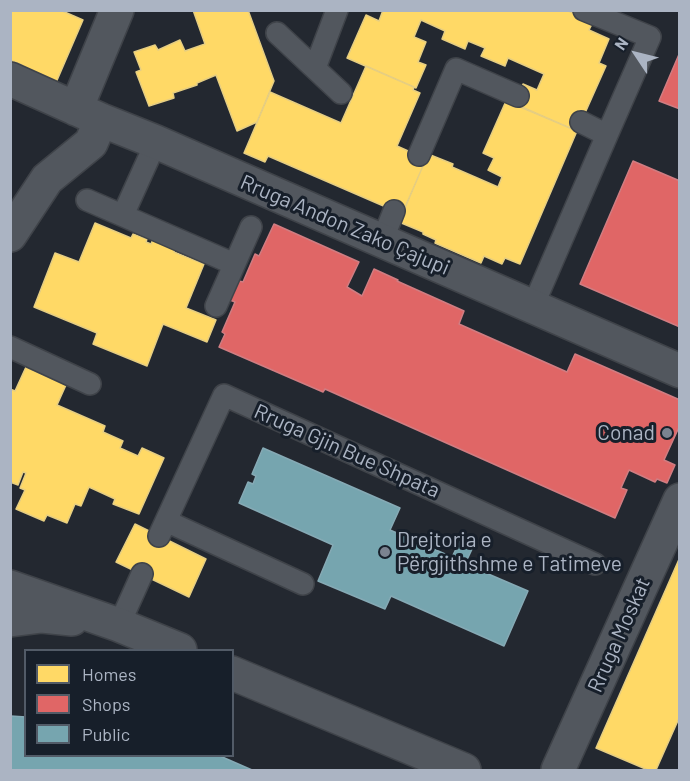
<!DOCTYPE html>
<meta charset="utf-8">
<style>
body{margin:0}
#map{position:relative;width:690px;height:781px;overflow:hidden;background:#232830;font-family:Barlow,sans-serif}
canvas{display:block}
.frame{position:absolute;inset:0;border:12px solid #abb4c3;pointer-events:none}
.legend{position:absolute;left:24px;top:649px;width:210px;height:108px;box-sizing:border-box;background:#171f2a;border:2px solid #525b67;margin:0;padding:8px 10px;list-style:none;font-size:18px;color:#abb4c3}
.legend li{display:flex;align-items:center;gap:12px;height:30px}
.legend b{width:30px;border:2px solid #525b67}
.north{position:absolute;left:606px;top:24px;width:60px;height:60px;-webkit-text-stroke:4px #171f2a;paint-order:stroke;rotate:305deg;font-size:16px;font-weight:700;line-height:24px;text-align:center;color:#abb4c3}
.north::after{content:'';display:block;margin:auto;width:21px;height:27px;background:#abb4c3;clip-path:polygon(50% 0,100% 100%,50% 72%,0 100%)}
</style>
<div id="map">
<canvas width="690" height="781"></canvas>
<div class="frame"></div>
<ul class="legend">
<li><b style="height:16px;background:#ffd966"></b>Homes</li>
<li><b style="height:16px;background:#e06666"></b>Shops</li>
<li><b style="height:16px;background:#76a5af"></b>Public</li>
</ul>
<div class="north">N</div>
</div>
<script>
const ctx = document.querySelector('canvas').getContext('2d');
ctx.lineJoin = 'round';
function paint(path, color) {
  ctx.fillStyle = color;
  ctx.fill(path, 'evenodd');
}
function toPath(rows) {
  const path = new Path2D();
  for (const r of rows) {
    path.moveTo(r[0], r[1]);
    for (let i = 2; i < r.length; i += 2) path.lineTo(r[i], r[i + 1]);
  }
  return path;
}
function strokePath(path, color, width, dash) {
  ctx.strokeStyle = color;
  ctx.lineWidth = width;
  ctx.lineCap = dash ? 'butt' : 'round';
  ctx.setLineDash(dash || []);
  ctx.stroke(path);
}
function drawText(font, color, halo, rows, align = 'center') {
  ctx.font = font + ' Barlow,sans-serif';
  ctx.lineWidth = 6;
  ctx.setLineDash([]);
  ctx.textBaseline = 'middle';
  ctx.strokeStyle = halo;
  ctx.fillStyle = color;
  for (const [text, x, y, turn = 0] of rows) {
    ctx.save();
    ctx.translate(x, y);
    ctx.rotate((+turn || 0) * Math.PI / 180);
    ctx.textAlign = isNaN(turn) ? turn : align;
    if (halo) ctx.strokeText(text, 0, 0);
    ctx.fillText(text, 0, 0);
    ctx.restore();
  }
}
const homes = toPath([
 [10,10,60,10,83,20,55,85,19,70,22,65,10,60,10,10],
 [193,10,248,10,274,81,257,122,237,131,216,75,197,83,197,85,173,93,174,98,149,106,136,72,141,70,134,52,155,45,158,50,180,40,185,51,205,44,193,10],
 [383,10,566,10,593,22,589,30,609,39,599,63,606,66,577,131,515,104,523,84,537,90,544,74,508,58,505,66,481,56,485,48,468,41,465,49,442,39,445,31,421,20,414,37,426,42,418,62,426,65,416,88,347,58,366,15,379,21,383,10],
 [366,66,414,87,413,90,420,93,397,146,426,159,402,214,268,156,265,162,244,153,270,92,341,123,366,66],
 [506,101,577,131,520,264,505,258,502,264,484,256,481,263,435,243,436,240,423,234,423,232,399,222,428,154,453,164,452,167,498,187,502,177,488,170,494,158,483,153,506,101],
 [95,223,131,238,133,234,147,239,146,242,151,244,155,234,177,243,174,252,204,264,186,308,216,320,207,342,163,324,147,366,93,344,97,333,34,307,55,253,79,262,95,223],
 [26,367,66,385,57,405,105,426,103,432,123,441,120,448,138,456,142,448,164,458,139,514,113,504,115,499,89,487,81,506,75,504,67,523,47,515,44,521,16,509,25,490,20,488,26,473,23,472,18,485,10,482,10,389,15,391,26,367],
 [135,524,206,559,189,597,116,562,135,524],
 [680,557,680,716,656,770,648,770,596,748,680,557]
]);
const shops = toPath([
 [680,52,680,109,659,101,680,52],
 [633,161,680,181,680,327,580,284,633,161],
 [274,224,359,262,347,287,362,296,374,269,398,280,397,281,464,311,459,324,567,372,575,354,680,400,680,425,664,460,675,465,667,483,657,479,655,482,629,470,621,488,627,490,615,518,325,389,323,392,219,347,225,334,222,332,235,302,230,300,239,281,243,282,255,254,259,256,274,224]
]);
const public = toPath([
 [263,448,400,508,390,530,452,557,460,541,473,547,465,564,528,591,504,646,391,596,385,609,318,581,333,545,239,503,248,482,253,484,256,476,252,474,263,448],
 [11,716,26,717,26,756,220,756,252,770,10,770,11,716]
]);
const lane = toPath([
 [584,10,650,37,607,135],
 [277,33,341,93],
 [315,68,337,10],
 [419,155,456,69,518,96],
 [87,200,234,264],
 [123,215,156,142],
 [382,241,394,211],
 [216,306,251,227],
 [533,306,607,135,581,122],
 [10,347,90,384],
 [166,521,303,584],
 [159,536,224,395,595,564],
 [119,625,142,574]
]);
const street = toPath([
 [10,79,101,120,156,142,680,371],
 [76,109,117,10],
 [10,235,47,179,91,143,101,120],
 [10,587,119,625,180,650],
 [10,620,42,616,72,619],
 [232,673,464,770],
 [558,770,680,500]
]);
const markers = [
 [667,433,6,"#7b8390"],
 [385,552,6,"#7b8390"]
];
const streetNames = [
 ["Rruga Andon Zako Çajupi",345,225,23],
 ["Rruga Gjin Bue Shpata",347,451,24],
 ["Rruga Moskat",619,635,-66]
];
const poiNames = [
 ["Conad",655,433],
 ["Drejtoria e",397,540,"left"],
 ["Përgjithshme e Tatimeve",397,564,"left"]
];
paint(homes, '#ffd966');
strokePath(homes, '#e6ce82', 1.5);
paint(shops, '#e06666');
strokePath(shops, '#d07d82', 1.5);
paint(public, '#76a5af');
strokePath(public, '#86aab5', 1.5);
strokePath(lane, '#3f4349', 24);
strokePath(street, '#3f4349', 36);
strokePath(lane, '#52575e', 21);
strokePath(street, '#52575e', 33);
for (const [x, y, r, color] of markers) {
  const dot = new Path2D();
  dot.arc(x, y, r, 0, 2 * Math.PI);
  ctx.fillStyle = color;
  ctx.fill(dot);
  strokePath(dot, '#171f2a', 2);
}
drawText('21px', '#abb4c3', '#171f2a', streetNames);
drawText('21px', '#abb4c3', '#171f2a', poiNames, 'right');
</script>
